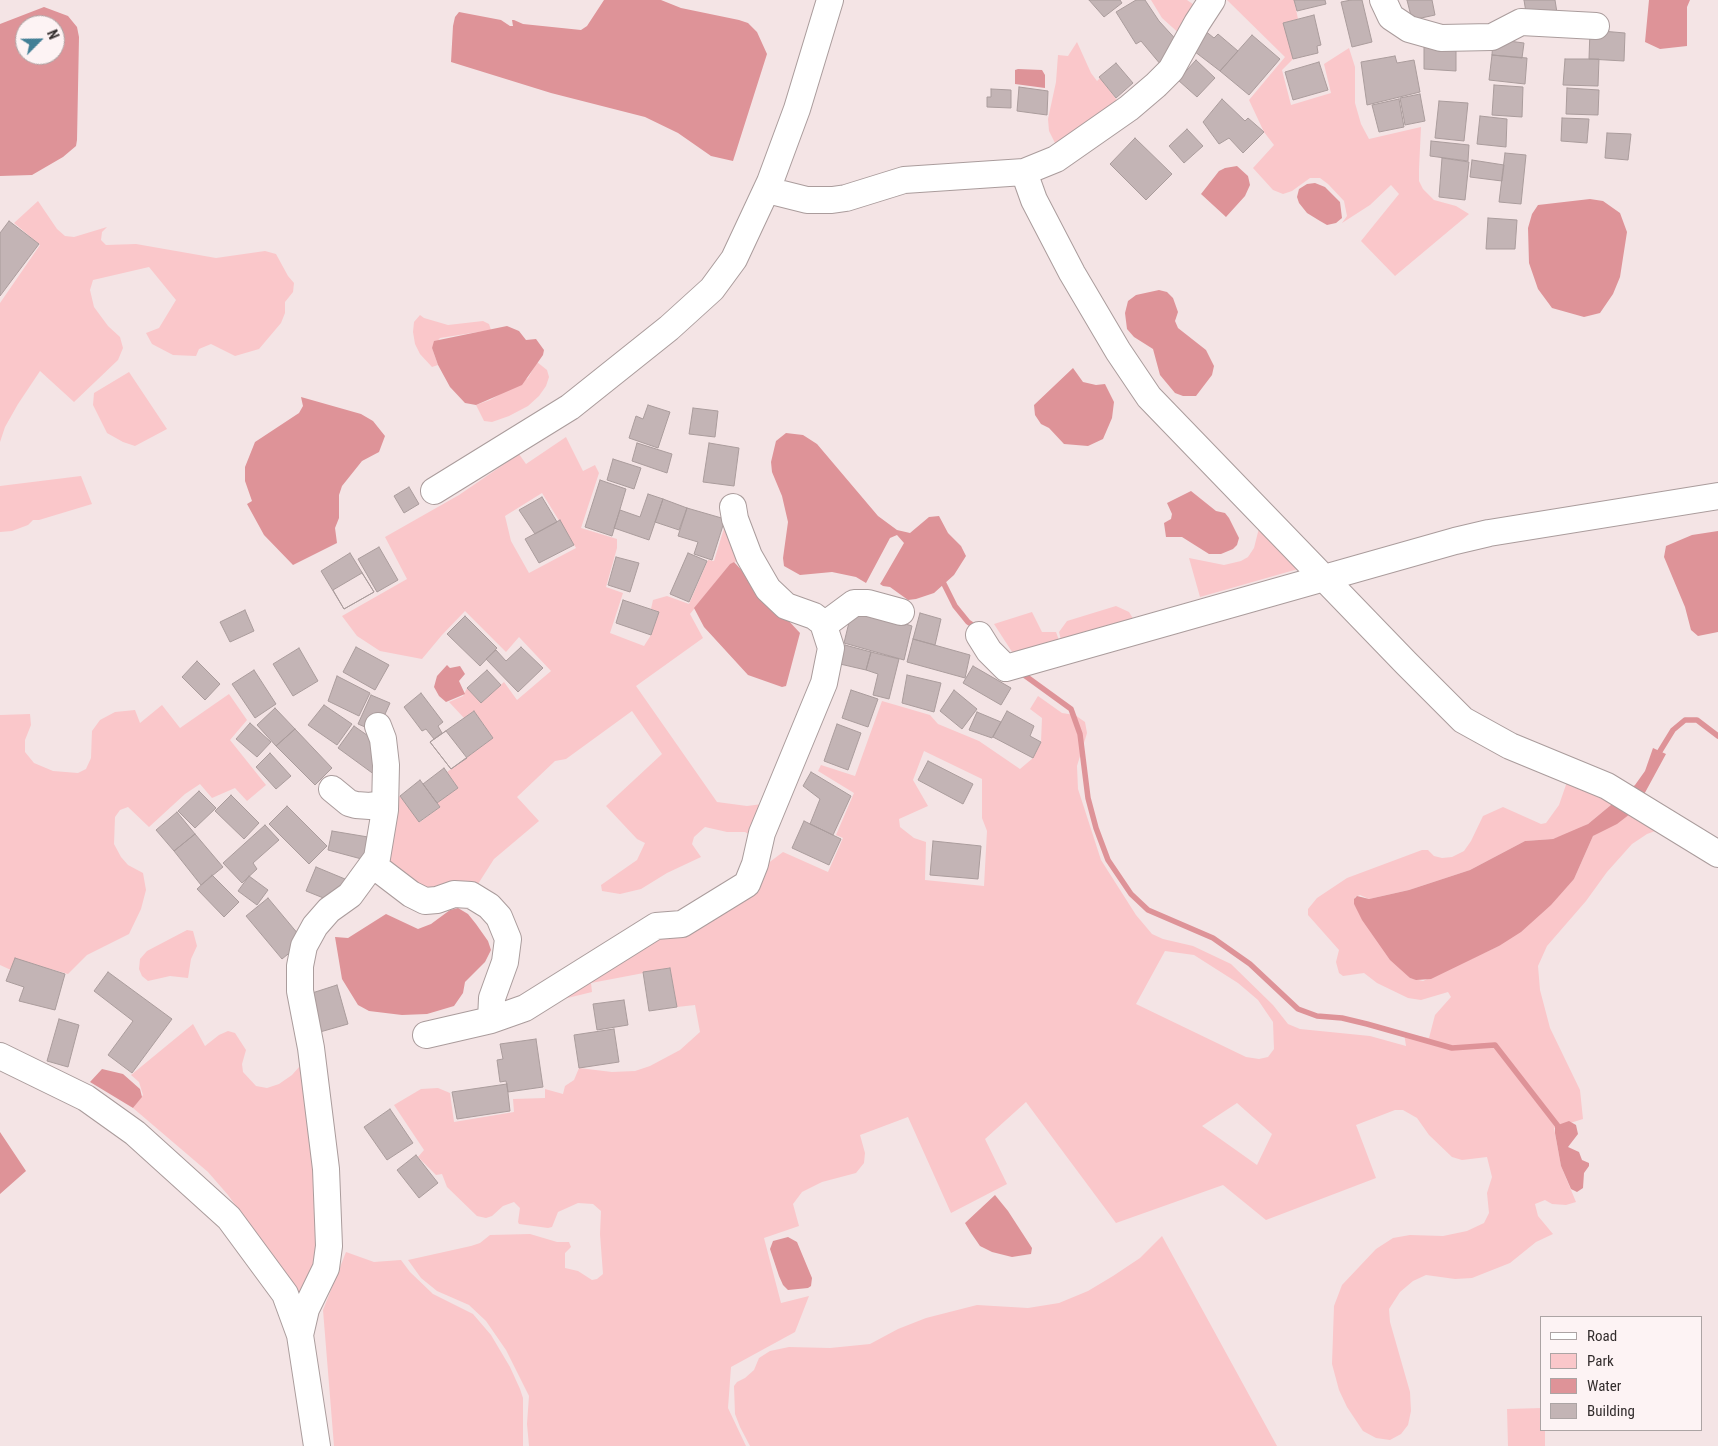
<!DOCTYPE html>
<style>
body{margin:0}
#map{position:relative;width:1718px;height:1446px;overflow:hidden;background:#f4e4e5;font-family:"Roboto Condensed",sans-serif}
canvas{display:block}
.legend{position:absolute;left:1540px;top:1316px;width:162px;height:115px;box-sizing:border-box;background:#fdf3f4;border:1px solid #aca4a4;margin:0;padding:6px 9px;list-style:none;font-size:15px;color:#332d2d}
.legend li{display:flex;align-items:center;gap:10px;height:25px}
.legend b{width:25px;border:1px solid #aca4a4}
.north{position:absolute;left:15px;top:15px;width:50px;height:50px;box-sizing:border-box;background:#fdf3f4;border:1px solid #aca4a4;border-radius:50%;rotate:67deg;font-size:14px;font-weight:700;line-height:20px;text-align:center;color:#332d2d}
.north::after{content:'';display:block;margin:auto;width:18px;height:22px;background:#427f96;clip-path:polygon(50% 0,100% 100%,50% 72%,0 100%)}
</style>
<div id="map">
<canvas width="1718" height="1446"></canvas>
<ul class="legend">
<li><b style="height:6px;background:#fff"></b>Road</li>
<li><b style="height:14px;background:#fac7ca"></b>Park</li>
<li><b style="height:14px;background:#de9398"></b>Water</li>
<li><b style="height:14px;background:#c3b4b5"></b>Building</li>
</ul>
<div class="north">N</div>
</div>
<script>
const ctx = document.querySelector('canvas').getContext('2d');
ctx.lineJoin = 'round';
function paint(path, color) {
  ctx.fillStyle = color;
  ctx.fill(path, 'evenodd');
}
function toPath(rows) {
  const path = new Path2D();
  for (const r of rows) {
    path.moveTo(r[0], r[1]);
    for (let i = 2; i < r.length; i += 2) path.lineTo(r[i], r[i + 1]);
  }
  return path;
}
function strokePath(path, color, width, dash) {
  ctx.strokeStyle = color;
  ctx.lineWidth = width;
  ctx.lineCap = dash ? 'butt' : 'round';
  ctx.setLineDash(dash || []);
  ctx.stroke(path);
}
const green = toPath([
 [1151,0,1187,0,1200,9,1182,36,1162,18],
 [1227,0,1294,0,1298,19,1284,23,1293,59,1282,70,1291,105,1331,93,1324,64,1349,48,1355,67,1355,103,1361,124,1369,139,1421,127,1419,169,1419,181,1423,189,1434,200,1456,206,1469,214,1395,276,1361,241,1399,194,1391,185,1370,205,1342,223,1347,216,1344,201,1328,184,1320,178,1310,178,1292,191,1283,194,1273,190,1253,168,1274,145,1264,132,1249,100,1285,57],
 [1077,42,1091,73,1097,81,1100,78,1123,108,1057,147,1049,131,1048,119,1056,82,1058,55,1068,56],
 [38,201,57,229,65,236,74,237,107,227,102,232,101,240,106,245,136,244,216,258,265,251,276,254,288,276,294,283,293,292,285,302,285,313,281,323,259,349,235,356,211,344,199,349,196,356,173,355,152,344,146,333,159,328,176,300,149,267,93,280,90,290,94,307,108,326,120,337,123,348,118,360,74,402,40,371,18,404,5,427,0,442,0,303,40,245,14,223],
 [420,315,424,318,448,325,483,321,489,324,491,330,440,338,432,348,438,365,432,367,420,354,415,344,413,332,414,322],
 [537,362,547,370,549,377,546,386,539,396,528,406,509,416,492,422,484,421,476,405,490,400,528,378],
 [129,372,167,429,135,446,123,442,107,433,93,405,94,393],
 [566,437,583,471,595,465,599,473,581,528,617,539,617,548,606,587,623,593,610,633,644,646,651,635,659,612,651,609,653,600,667,596,689,604,708,560,714,561,725,525,742,559,730,564,690,614,703,638,636,686,717,802,747,806,770,803,755,838,745,832,727,832,705,827,694,837,692,844,701,857,667,873,641,889,620,894,602,891,601,885,637,860,645,843,637,839,606,806,662,754,632,711,566,759,555,761,517,797,539,821,494,859,478,884,437,896,379,864,392,799,400,796,420,822,440,807,437,803,458,788,447,772,493,738,474,711,464,718,449,702,463,696,467,688,481,703,504,682,517,700,551,671,519,637,506,652,465,611,442,635,422,659,380,651,357,636,342,616,407,579,385,537,459,495,519,454,526,464],
 [542,493,576,548,529,573,511,541,505,516],
 [81,476,92,504,39,520,33,520,28,525,12,531,0,532,0,486],
 [1259,528,1305,567,1200,597,1189,558,1224,565,1241,561,1248,557,1254,548],
 [1116,606,1129,612,1134,620,1061,640,1059,632,1067,621],
 [1032,612,1042,632,1056,632,1061,646,1016,658,994,624],
 [229,694,247,720,230,740,266,785,247,801,235,788,212,798,200,784,185,794,149,827,128,807,120,810,115,817,114,844,121,857,128,865,143,873,146,890,141,909,129,934,87,955,68,974,15,959,11,970,0,965,0,715,30,714,31,725,25,740,25,752,34,763,53,771,78,773,86,769,91,758,92,731,100,720,115,712,135,710,140,723,162,705,180,728],
 [1038,696,1062,713,1075,715,1085,722,1087,733,1077,766,1078,789,1101,860,1136,915,1152,934,1163,939,1193,946,1231,964,1273,1005,1288,1024,1300,1029,1370,1036,1406,1046,1404,1033,1429,1038,1435,1015,1451,997,1448,992,1421,1000,1408,998,1377,983,1364,973,1343,976,1339,973,1336,962,1339,950,1308,915,1308,909,1317,898,1347,878,1422,850,1428,850,1434,856,1442,858,1452,857,1464,851,1471,841,1483,816,1503,807,1541,824,1546,823,1559,805,1568,779,1618,799,1588,824,1573,832,1553,839,1525,841,1470,870,1409,890,1369,899,1360,895,1355,897,1354,904,1410,978,1423,981,1499,946,1574,879,1593,836,1630,814,1658,830,1647,834,1632,844,1607,872,1586,901,1547,946,1538,966,1540,990,1550,1028,1580,1090,1583,1119,1554,1128,1561,1166,1576,1202,1566,1205,1552,1204,1545,1200,1535,1204,1538,1216,1553,1234,1536,1242,1510,1263,1472,1278,1455,1279,1426,1275,1413,1281,1400,1292,1389,1309,1390,1322,1410,1392,1411,1411,1408,1425,1401,1434,1390,1440,1376,1438,1363,1431,1347,1407,1339,1390,1332,1364,1334,1306,1342,1285,1376,1249,1393,1238,1410,1235,1443,1236,1467,1231,1484,1223,1489,1213,1487,1193,1492,1177,1487,1157,1462,1160,1452,1157,1429,1135,1417,1118,1403,1110,1395,1110,1356,1125,1376,1178,1266,1220,1223,1185,1116,1223,1026,1102,985,1139,1007,1184,951,1213,908,1117,860,1135,865,1153,864,1163,856,1173,822,1182,802,1192,793,1204,799,1226,764,1238,781,1303,809,1296,795,1332,731,1367,728,1408,746,1446,529,1446,527,1424,529,1396,506,1350,486,1321,469,1305,437,1291,421,1278,408,1260,471,1246,480,1243,490,1235,530,1234,557,1242,569,1242,571,1247,565,1253,565,1268,578,1271,592,1280,597,1279,603,1274,600,1234,601,1211,593,1204,578,1203,558,1212,552,1227,548,1228,519,1224,518,1222,520,1208,514,1202,503,1206,492,1216,486,1218,477,1216,447,1187,442,1174,436,1175,418,1157,424,1150,394,1105,421,1089,438,1088,450,1093,454,1122,514,1112,513,1099,545,1098,545,1089,563,1094,565,1086,574,1080,579,1068,612,1072,635,1071,650,1066,680,1050,700,1032,695,1005,677,1007,670,968,591,983,592,992,543,1004,763,867,783,852,828,872,843,838,836,835,854,793,818,771,821,765,855,776,882,701,930,715,938,724,979,741,1020,769,1033,758,1041,742,1042,718,1030,709],
 [924,751,982,779,982,818,987,831,984,886,925,880,926,842,914,838,900,827,899,819,928,806,913,780],
 [1165,951,1194,955,1238,983,1258,1000,1273,1022,1274,1049,1268,1057,1259,1059,1246,1057,1136,1004],
 [1237,1103,1272,1134,1257,1165,1202,1126],
 [187,930,193,931,197,946,191,959,188,978,170,976,148,981,142,976,139,969,140,959,147,951],
 [193,1024,205,1046,219,1035,228,1031,235,1033,246,1050,242,1064,243,1072,256,1086,267,1088,279,1084,292,1075,307,1058,322,1257,297,1307,264,1244,228,1195,208,1172,133,1108,143,1095,139,1082,131,1075],
 [1162,1236,1277,1446,750,1446,740,1427,735,1414,734,1386,737,1382,745,1378,754,1370,759,1358,770,1351,789,1347,830,1348,870,1344,898,1329,926,1318,977,1305,1028,1308,1059,1303,1088,1291,1113,1276,1140,1258],
 [346,1252,374,1262,401,1260,410,1272,433,1294,473,1314,491,1335,510,1367,520,1389,523,1398,523,1446,334,1446,323,1310],
 [1542,1408,1542,1430,1545,1430,1545,1446,1508,1446,1507,1409]
]);
const water = toPath([
 [604,0,661,0,681,8,739,20,748,23,757,32,767,54,733,161,711,156,678,133,645,117,551,93,451,62,453,26,455,17,459,12,501,20,510,26,513,26,512,20,514,20,523,24,581,30,587,26],
 [1649,0,1690,0,1687,7,1687,46,1660,49,1645,42],
 [44,7,68,16,77,27,79,37,77,140,76,146,63,157,32,175,0,176,0,24],
 [25,25,55,25,55,55,25,55],
 [1018,69,1042,70,1045,75,1045,88,1015,84,1015,70],
 [1237,166,1248,176,1250,185,1245,196,1226,217,1201,194,1219,171,1225,168],
 [1315,183,1325,187,1340,202,1342,218,1336,223,1327,225,1320,221,1307,213,1299,203,1297,197,1299,189,1307,184],
 [1590,199,1603,201,1620,213,1627,232,1620,277,1613,294,1600,313,1584,317,1552,308,1538,289,1529,263,1528,228,1532,214,1538,205],
 [1159,290,1167,292,1173,298,1178,312,1175,321,1178,328,1206,350,1214,366,1212,375,1196,396,1183,396,1175,393,1160,375,1153,349,1134,337,1127,329,1125,313,1128,301,1136,295],
 [507,326,519,331,526,340,536,339,544,350,543,355,522,385,476,405,465,403,450,387,438,365,432,348,434,341],
 [1073,368,1083,382,1096,385,1105,384,1114,402,1112,418,1103,439,1088,446,1064,444,1049,428,1041,424,1035,415,1034,405],
 [301,397,361,414,373,421,385,436,379,452,362,461,342,486,339,495,339,518,335,528,337,543,293,565,264,535,247,504,252,501,245,481,245,467,255,442,299,413,303,406],
 [786,433,803,435,817,444,878,516,897,530,910,533,929,517,939,516,948,533,961,546,966,556,954,575,934,593,916,599,908,600,890,587,883,586,880,584,882,581,904,543,897,535,890,538,866,583,856,577,832,572,800,575,784,566,783,558,788,522,782,496,772,472,771,462,776,441],
 [1191,491,1216,511,1225,513,1229,518,1239,538,1237,545,1233,549,1221,554,1209,554,1182,537,1166,537,1164,523,1171,519,1172,514,1167,503],
 [1718,531,1718,632,1698,636,1691,630,1685,607,1664,557,1666,546,1692,535],
 [734,562,800,633,786,686,782,687,748,675,704,627,694,608,730,564],
 [447,665,450,668,460,666,465,674,459,681,465,694,446,702,439,696,434,687,437,676],
 [1653,748,1666,754,1641,800,1630,814,1617,824,1593,836,1574,879,1551,905,1521,932,1499,946,1431,979,1416,980,1410,978,1390,960,1362,920,1354,904,1354,899,1357,896,1369,899,1409,890,1470,870,1525,841,1553,839,1588,824,1635,785,1645,771],
 [458,908,468,914,476,924,488,941,491,950,485,962,465,982,463,993,454,1006,427,1014,402,1015,369,1011,358,1005,342,979,335,937,348,938,386,914,418,929,431,924,450,910],
 [102,1069,123,1074,140,1089,142,1097,133,1108,90,1082],
 [1569,1121,1576,1125,1578,1134,1568,1147,1579,1152,1582,1160,1589,1163,1589,1166,1584,1173,1583,1188,1577,1192,1571,1189,1561,1166,1555,1133,1555,1126],
 [0,1132,26,1171,0,1194],
 [995,1195,1008,1211,1032,1248,1031,1254,1012,1257,992,1252,980,1246,971,1233,965,1223],
 [788,1237,797,1242,812,1278,811,1286,808,1288,788,1290,783,1285,779,1276,770,1249,773,1241]
]);
const stream = toPath([
 [942,580,955,606,968,622,977,628],
 [1020,672,1071,709,1080,734,1088,798,1096,828,1108,860,1131,894,1148,910,1213,938,1250,964,1298,1009,1317,1016,1342,1018,1367,1024,1452,1048,1495,1045,1561,1130],
 [1657,756,1673,730,1685,720,1697,720,1718,736]
]);
const building = toPath([
 [1089,0,1120,0,1122,3,1104,17,1089,0],
 [1136,0,1145,0,1159,21,1181,45,1161,65,1141,41,1136,44,1116,12,1136,0],
 [1294,0,1325,0,1326,4,1297,11,1294,0],
 [1351,0,1362,0,1372,42,1352,47,1341,2,1351,0],
 [1407,0,1432,0,1435,15,1412,20,1407,0],
 [1524,0,1555,0,1558,19,1527,19,1524,0],
 [1314,15,1321,45,1317,46,1318,53,1293,59,1283,23,1314,15],
 [1204,30,1214,38,1218,34,1238,51,1220,71,1190,48,1204,30],
 [1590,30,1625,33,1624,61,1589,59,1590,30],
 [1252,35,1280,59,1249,95,1220,71,1252,35],
 [1493,39,1524,43,1522,58,1492,55,1493,39],
 [1424,42,1456,44,1456,71,1424,69,1424,42],
 [1492,55,1527,58,1525,84,1489,80,1492,55],
 [1395,56,1397,63,1414,60,1420,92,1367,105,1361,62,1395,56],
 [1565,59,1599,59,1598,86,1563,85,1565,59],
 [1196,60,1215,78,1197,97,1178,80,1196,60],
 [1319,62,1328,90,1293,100,1285,72,1319,62],
 [1116,63,1133,83,1116,98,1099,77,1116,63],
 [1494,85,1523,87,1522,117,1492,115,1494,85],
 [1019,87,1048,91,1047,115,1017,111,1019,87],
 [1567,88,1599,90,1598,115,1566,114,1567,88],
 [991,89,1011,90,1011,108,987,107,987,97,991,97,991,89],
 [1420,94,1425,121,1405,125,1400,98,1420,94],
 [1222,99,1245,121,1248,118,1264,132,1243,153,1229,138,1219,144,1203,122,1222,99],
 [1399,99,1404,127,1379,132,1372,105,1399,99],
 [1439,101,1468,103,1464,141,1435,138,1439,101],
 [1480,116,1507,119,1506,147,1477,144,1480,116],
 [1562,118,1589,119,1587,143,1561,141,1562,118],
 [1187,129,1203,146,1184,163,1169,146,1187,129],
 [1607,133,1631,134,1628,160,1605,158,1607,133],
 [1135,138,1172,174,1146,200,1110,164,1135,138],
 [1431,141,1469,145,1468,161,1430,156,1431,141],
 [1505,153,1526,155,1521,204,1499,202,1505,153],
 [1442,158,1469,162,1465,200,1439,197,1442,158],
 [1472,160,1504,165,1502,181,1470,177,1472,160],
 [1488,218,1517,220,1515,249,1486,249,1488,218],
 [9,221,39,244,0,296,0,233,9,221],
 [648,405,670,412,658,448,629,438,636,416,643,419,648,405],
 [693,408,718,411,715,437,689,434,693,408],
 [637,443,672,454,667,473,632,461,637,443],
 [709,443,739,448,734,486,703,482,709,443],
 [613,459,641,468,634,489,607,480,613,459],
 [600,480,626,489,612,536,585,527,600,480],
 [409,487,419,504,404,513,394,496,409,487],
 [648,494,663,499,649,540,614,528,620,510,640,517,648,494],
 [542,497,557,522,535,534,519,510,542,497],
 [663,499,687,508,679,530,655,522,663,499],
 [687,508,725,519,712,560,694,554,698,542,678,536,687,508],
 [560,520,574,545,539,563,525,539,560,520],
 [379,547,398,580,377,592,358,559,379,547],
 [350,553,374,592,344,609,321,571,350,553],
 [688,553,707,561,689,602,670,594,688,553],
 [616,557,639,563,630,592,608,585,616,557],
 [362,573,374,592,344,609,333,590,362,573],
 [623,600,659,612,651,635,616,623,623,600],
 [245,610,254,631,230,642,220,622,245,610],
 [860,610,912,626,904,660,844,643,851,614,860,610],
 [920,613,941,619,935,645,913,639,920,613],
 [465,616,497,648,480,666,447,634,465,616],
 [913,639,970,655,965,678,907,662,913,639],
 [845,645,871,652,866,670,840,664,845,645],
 [356,647,389,665,375,690,343,672,356,647],
 [521,647,543,668,518,692,486,659,496,650,506,661,521,647],
 [299,648,318,681,293,696,273,664,299,648],
 [871,652,899,659,889,699,873,695,878,674,866,670,871,652],
 [197,661,220,684,205,700,182,677,197,661],
 [973,666,1011,688,1001,705,963,683,973,666],
 [254,670,276,704,255,718,232,684,254,670],
 [487,670,501,685,481,703,467,688,487,670],
 [907,675,941,683,934,712,902,703,907,675],
 [337,676,370,693,359,716,328,701,337,676],
 [851,690,878,699,868,727,842,718,851,690],
 [954,690,977,709,962,729,940,711,954,690],
 [421,693,443,722,438,726,442,733,434,739,426,729,422,731,404,707,421,693],
 [371,695,390,703,377,732,358,724,371,695],
 [324,705,352,724,337,745,308,725,324,705],
 [275,708,295,729,276,746,257,725,275,708],
 [474,711,493,738,451,769,430,742,474,711],
 [1007,711,1034,726,1030,736,1041,742,1033,758,993,737,1007,711],
 [977,712,1001,722,992,738,969,730,977,712],
 [250,723,271,742,257,757,236,739,250,723],
 [837,724,861,733,848,770,824,761,837,724],
 [354,726,391,752,375,775,338,748,354,726],
 [295,729,332,768,315,785,276,746,295,729],
 [446,731,467,758,451,769,430,742,446,731],
 [270,753,291,776,276,789,256,767,270,753],
 [928,761,973,784,963,804,918,780,928,761],
 [444,768,458,788,437,803,423,784,444,768],
 [811,772,851,796,833,835,810,824,820,799,803,786,811,772],
 [420,780,440,807,419,822,400,796,420,780],
 [199,791,216,808,195,828,178,811,199,791],
 [231,795,259,823,244,839,215,811,231,795],
 [287,806,327,846,309,864,269,824,287,806],
 [177,812,195,834,174,851,156,830,177,812],
 [804,821,841,839,829,865,792,848,804,821],
 [265,825,279,840,253,863,257,869,242,883,223,863,265,825],
 [332,831,374,838,369,861,328,850,332,831],
 [195,834,223,867,201,885,174,851,195,834],
 [933,841,981,846,978,879,930,875,933,841],
 [316,867,345,879,336,903,306,891,316,867],
 [212,875,239,902,224,917,197,889,212,875],
 [249,876,268,890,257,905,238,891,249,876],
 [268,898,304,941,282,959,246,916,268,898],
 [15,958,65,974,55,1010,19,1001,24,987,6,981,15,958],
 [670,968,677,1007,649,1011,643,972,670,968],
 [108,972,172,1019,132,1073,108,1055,133,1021,94,991,108,972],
 [337,985,348,1024,320,1032,309,994,337,985],
 [624,1000,628,1025,597,1030,593,1004,624,1000],
 [59,1019,79,1025,68,1067,47,1061,59,1019],
 [614,1029,619,1062,579,1068,574,1035,614,1029],
 [536,1039,543,1087,508,1092,506,1081,500,1082,497,1060,503,1059,500,1044,536,1039],
 [507,1084,510,1111,457,1119,452,1092,507,1084],
 [390,1109,413,1143,387,1160,364,1127,390,1109],
 [416,1155,438,1183,419,1198,397,1170,416,1155]
]);
const minor = toPath([
 [1383,0,1391,17,1409,29,1441,38,1492,37,1521,22,1596,26],
 [1024,172,1034,200,1072,273,1118,351,1149,397,1406,663,1463,720,1510,746,1607,786,1718,854],
 [767,190,807,200,832,200,846,198,904,180,1024,172,1056,159,1129,108,1156,85,1171,70,1197,23,1212,0],
 [434,491,570,407,669,328,712,289,734,259,770,182,797,109,830,0],
 [823,623,831,620,854,603,868,603,901,612],
 [979,635,989,651,1006,668,1455,541,1489,533,1718,496],
 [332,789,349,803,356,805,370,806,385,803],
 [373,865,411,894,425,901,437,900,454,894,471,895,489,906,499,917,508,939,505,962,492,998,491,1020],
 [426,1035,491,1020,525,1008,656,926,682,924,747,884,755,864,762,833,824,683,831,648,823,623,814,616,786,606,768,589,749,556,735,519,733,507],
 [0,1056,86,1098,135,1133,229,1218,285,1294,300,1335,317,1446],
 [300,1335,306,1309,326,1268,329,1246,326,1169,311,1048,300,991,300,966,304,946,315,926,329,910,350,895,377,858,385,810,386,765,383,739,378,726]
]);
paint(green, '#fac7ca');
paint(water, '#de9398');
strokePath(stream, '#de9398', 5.5);
paint(building, '#c3b4b5');
strokePath(building, '#aa9c9c', 1);
strokePath(minor, '#aa9c9c', 28);
strokePath(minor, '#fff', 26);
</script>
